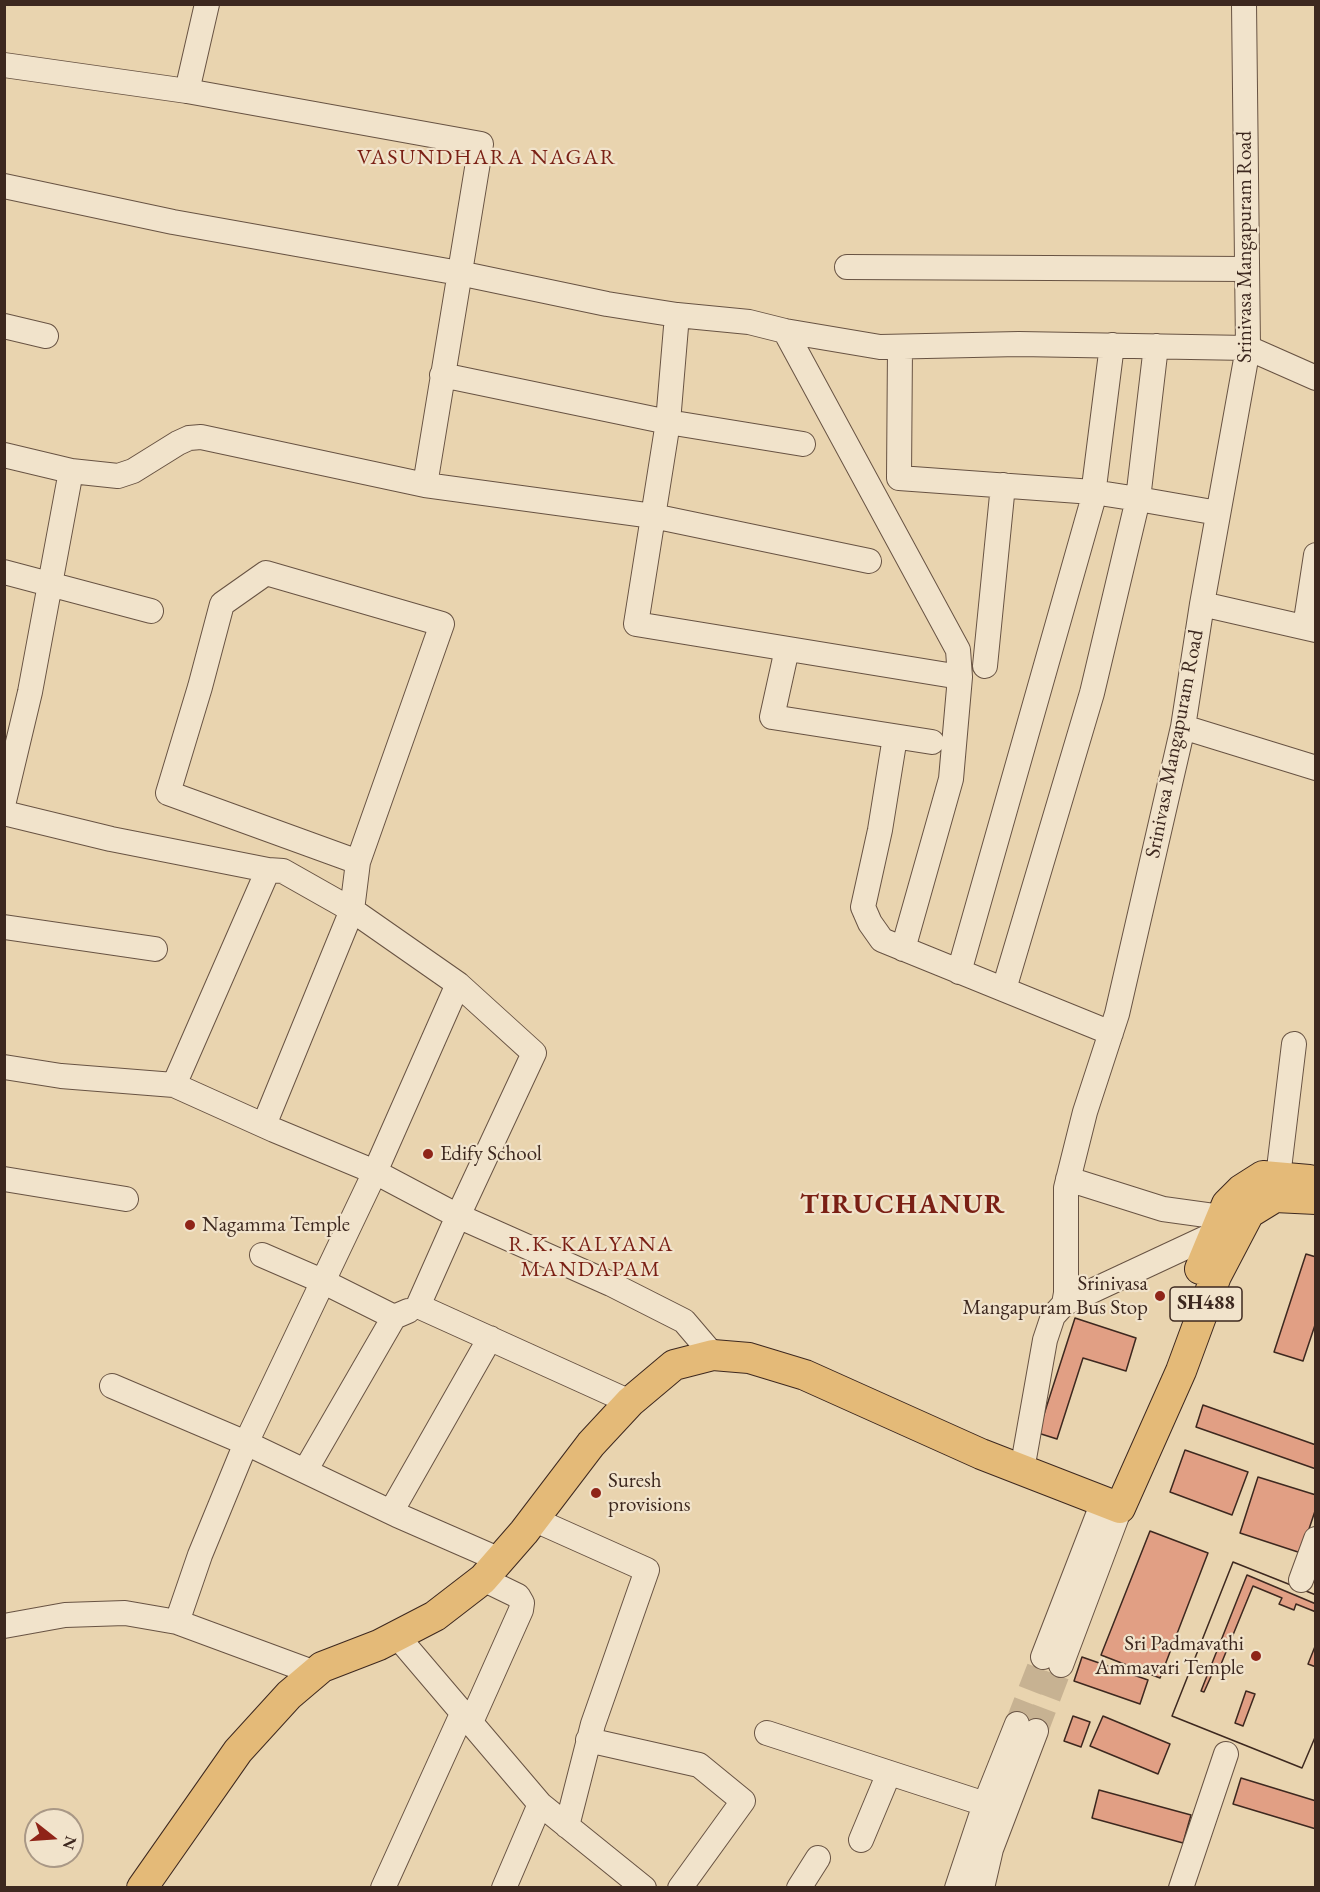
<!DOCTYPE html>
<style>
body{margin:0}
#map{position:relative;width:1320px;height:1892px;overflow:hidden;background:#e9d4af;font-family:"EB Garamond",serif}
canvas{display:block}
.frame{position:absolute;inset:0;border:6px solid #3d281f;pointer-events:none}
.north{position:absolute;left:24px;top:1808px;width:60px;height:60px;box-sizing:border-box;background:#f1e3cb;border:2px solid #a99886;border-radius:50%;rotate:107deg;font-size:16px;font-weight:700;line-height:24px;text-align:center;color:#3d281f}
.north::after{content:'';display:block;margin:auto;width:21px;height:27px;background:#8f2418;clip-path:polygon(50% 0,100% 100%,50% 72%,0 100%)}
</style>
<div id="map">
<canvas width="1320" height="1892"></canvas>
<div class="frame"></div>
<div class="north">N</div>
</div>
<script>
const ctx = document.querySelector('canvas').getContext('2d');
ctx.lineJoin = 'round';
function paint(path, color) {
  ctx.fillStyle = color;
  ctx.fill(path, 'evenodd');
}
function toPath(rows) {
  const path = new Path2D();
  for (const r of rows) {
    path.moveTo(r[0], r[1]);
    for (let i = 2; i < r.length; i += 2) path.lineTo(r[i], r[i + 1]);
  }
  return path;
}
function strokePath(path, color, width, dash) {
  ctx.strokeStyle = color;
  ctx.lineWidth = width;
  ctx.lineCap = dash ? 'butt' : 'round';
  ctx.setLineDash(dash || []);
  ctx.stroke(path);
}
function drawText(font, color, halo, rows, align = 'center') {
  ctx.font = font + ' "EB Garamond",serif';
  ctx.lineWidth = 4.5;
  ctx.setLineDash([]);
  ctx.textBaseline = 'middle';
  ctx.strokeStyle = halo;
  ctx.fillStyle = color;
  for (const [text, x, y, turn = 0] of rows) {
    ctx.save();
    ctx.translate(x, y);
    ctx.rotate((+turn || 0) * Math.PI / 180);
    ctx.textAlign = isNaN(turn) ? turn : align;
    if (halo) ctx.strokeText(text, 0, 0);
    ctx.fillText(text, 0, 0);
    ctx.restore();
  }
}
const building = toPath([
 [1306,1254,1316,1257,1316,1322,1303,1361,1274,1352,1306,1254],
 [1075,1318,1136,1338,1126,1371,1083,1358,1057,1439,1038,1433,1075,1318],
 [1203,1405,1316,1445,1316,1469,1196,1427,1203,1405],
 [1185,1450,1248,1472,1232,1515,1170,1492,1185,1450],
 [1258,1477,1316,1495,1316,1508,1301,1553,1240,1533,1258,1477],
 [1150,1531,1208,1553,1160,1678,1101,1655,1150,1531],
 [1233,1562,1316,1595,1316,1604,1247,1575,1201,1691,1204,1692,1213,1672,1217,1674,1253,1586,1282,1598,1279,1604,1294,1610,1296,1604,1316,1612,1316,1644,1308,1664,1316,1667,1316,1735,1302,1768,1172,1716,1233,1562],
 [1246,1691,1255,1694,1243,1726,1235,1723,1246,1691],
 [1233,1562,1316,1595,1316,1735,1302,1768,1172,1716,1233,1562],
 [1082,1657,1148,1680,1140,1704,1074,1681,1082,1657],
 [1073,1716,1090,1722,1081,1747,1064,1741,1073,1716],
 [1103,1716,1170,1744,1158,1774,1090,1746,1103,1716],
 [1241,1778,1316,1801,1316,1829,1233,1804,1241,1778],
 [1099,1790,1191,1815,1183,1843,1092,1818,1099,1790]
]);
const minorTunnel = toPath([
 [1017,1724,1043,1657],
 [1036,1731,1061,1665]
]);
const minor = toPath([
 [4,65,187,91,481,144,425,485],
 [187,91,207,4],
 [4,186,173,222,459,273,607,304,677,315,749,322,785,331,880,347,1019,344,1248,348,1316,378],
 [847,267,1247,269],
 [677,315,668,422,803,444],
 [4,326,46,336],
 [785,331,958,650,960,677,951,779,903,949],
 [900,347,899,478,1093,492,1138,499,1156,346],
 [442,375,668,422,636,624,960,677],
 [4,455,71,471,118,476,133,471,178,443,189,438,201,437,425,485,653,516,869,561],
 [4,572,151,611],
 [1202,604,1316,630],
 [1305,627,1316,555],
 [787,649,772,717,932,742],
 [985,666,1003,485],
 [1183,727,1316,768],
 [895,737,880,830,863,907,870,923,882,940,1111,1033],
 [4,801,30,692,71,471],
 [4,813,111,839,268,870,283,871,352,910,458,984,534,1053,458,1216,418,1306,630,1402],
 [4,927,155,949],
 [959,972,1092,503,1112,345],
 [1004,989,1092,693,1138,499,1218,513],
 [4,1067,61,1076,174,1085,274,1130,375,1172,458,1216,611,1284,684,1321,713,1355],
 [174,1085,268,870],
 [264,1125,352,910,358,862,168,793,200,687,222,604,266,573,442,624,358,862],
 [1278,1177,1294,1044],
 [4,1179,126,1199],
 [1068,1179,1163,1209,1221,1217],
 [262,1255,322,1281,394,1317,408,1311],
 [1064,1304,1214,1234],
 [112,1386,246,1443,375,1172,458,984],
 [1022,1470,1045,1340,1053,1316,1064,1304,1066,1293,1066,1188,1085,1112,1117,1014,1183,727,1202,604,1248,348,1244,4],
 [305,1471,394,1317],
 [391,1512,490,1338],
 [533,1519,647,1570,593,1724,567,1826],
 [1301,1580,1316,1539],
 [4,1626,65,1615,125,1613,177,1622],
 [397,1636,540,1804,644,1888],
 [1043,1657,1103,1502],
 [1061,1665,1120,1508],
 [315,1673,177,1622,200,1555,246,1443,397,1515,500,1560],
 [471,1722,521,1610,522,1603,518,1596,483,1579],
 [767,1733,985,1804],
 [588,1740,699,1765,743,1801,680,1888],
 [861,1840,889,1773],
 [383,1888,462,1714],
 [504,1888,540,1804],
 [799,1888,818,1858],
 [957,1888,985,1804,1017,1724],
 [982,1888,991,1849,1036,1731],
 [1181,1888,1226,1754]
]);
const major = toPath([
 [1200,1269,1227,1204,1241,1190,1263,1176,1309,1180],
 [142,1888,238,1751,289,1695,322,1667,379,1645,435,1616,483,1579,524,1532,591,1444,630,1402,674,1365,713,1355,749,1358,805,1375,981,1454,1120,1508,1181,1371,1216,1276,1249,1213,1275,1197,1316,1199]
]);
const markers = [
 [428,1154,6,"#8f2418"],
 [190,1225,6,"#8f2418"],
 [1160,1296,6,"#8f2418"],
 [596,1493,6,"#8f2418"],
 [1256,1656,6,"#8f2418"]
];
const shields = [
 [1206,1304,72]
];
const shieldNames = [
 ["SH488",1206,1304]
];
const streetNames = [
 ["Srinivasa Mangapuram Road",1245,247,-90],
 ["Srinivasa Mangapuram Road",1175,744,-79]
];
const poiNames = [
 ["Edify School",440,1154],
 ["Nagamma Temple",202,1225],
 ["Srinivasa",1148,1284,"right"],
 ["Mangapuram Bus Stop",1148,1308,"right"],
 ["Suresh",608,1481],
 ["provisions",608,1505],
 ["Sri Padmavathi",1244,1644,"right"],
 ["Ammavari Temple",1244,1668,"right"]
];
const neighbourhoodNames = [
 ["VASUNDHARA NAGAR",487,158],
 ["R.K. KALYANA",591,1245],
 ["MANDAPAM",591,1270]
];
const districtNames = [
 ["TIRUCHANUR",903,1206]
];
paint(building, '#e19f84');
strokePath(building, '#3d281f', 1.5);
strokePath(minorTunnel, '#c7b292', 24, [24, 12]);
strokePath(minor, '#685343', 26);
strokePath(major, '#3d281f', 32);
strokePath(minor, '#f1e3cb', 24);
strokePath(major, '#e4ba78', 30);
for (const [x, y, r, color] of markers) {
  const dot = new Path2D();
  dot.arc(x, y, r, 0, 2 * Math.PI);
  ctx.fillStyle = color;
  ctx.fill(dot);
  strokePath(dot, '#f1e3cb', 2);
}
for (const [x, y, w] of shields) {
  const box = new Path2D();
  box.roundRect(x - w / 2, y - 17, w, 34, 4.5);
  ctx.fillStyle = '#f1e3cb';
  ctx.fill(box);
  strokePath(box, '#3d281f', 1.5);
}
drawText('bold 20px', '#3d281f', null, shieldNames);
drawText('21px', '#3d281f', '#f1e3cb', streetNames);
drawText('21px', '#3d281f', '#f1e3cb', poiNames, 'left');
ctx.letterSpacing = '1.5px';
drawText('22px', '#7a1f14', '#f1e3cb', neighbourhoodNames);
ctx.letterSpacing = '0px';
ctx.letterSpacing = '1.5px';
drawText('bold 27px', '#7a1f14', '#f1e3cb', districtNames);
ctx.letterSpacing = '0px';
</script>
